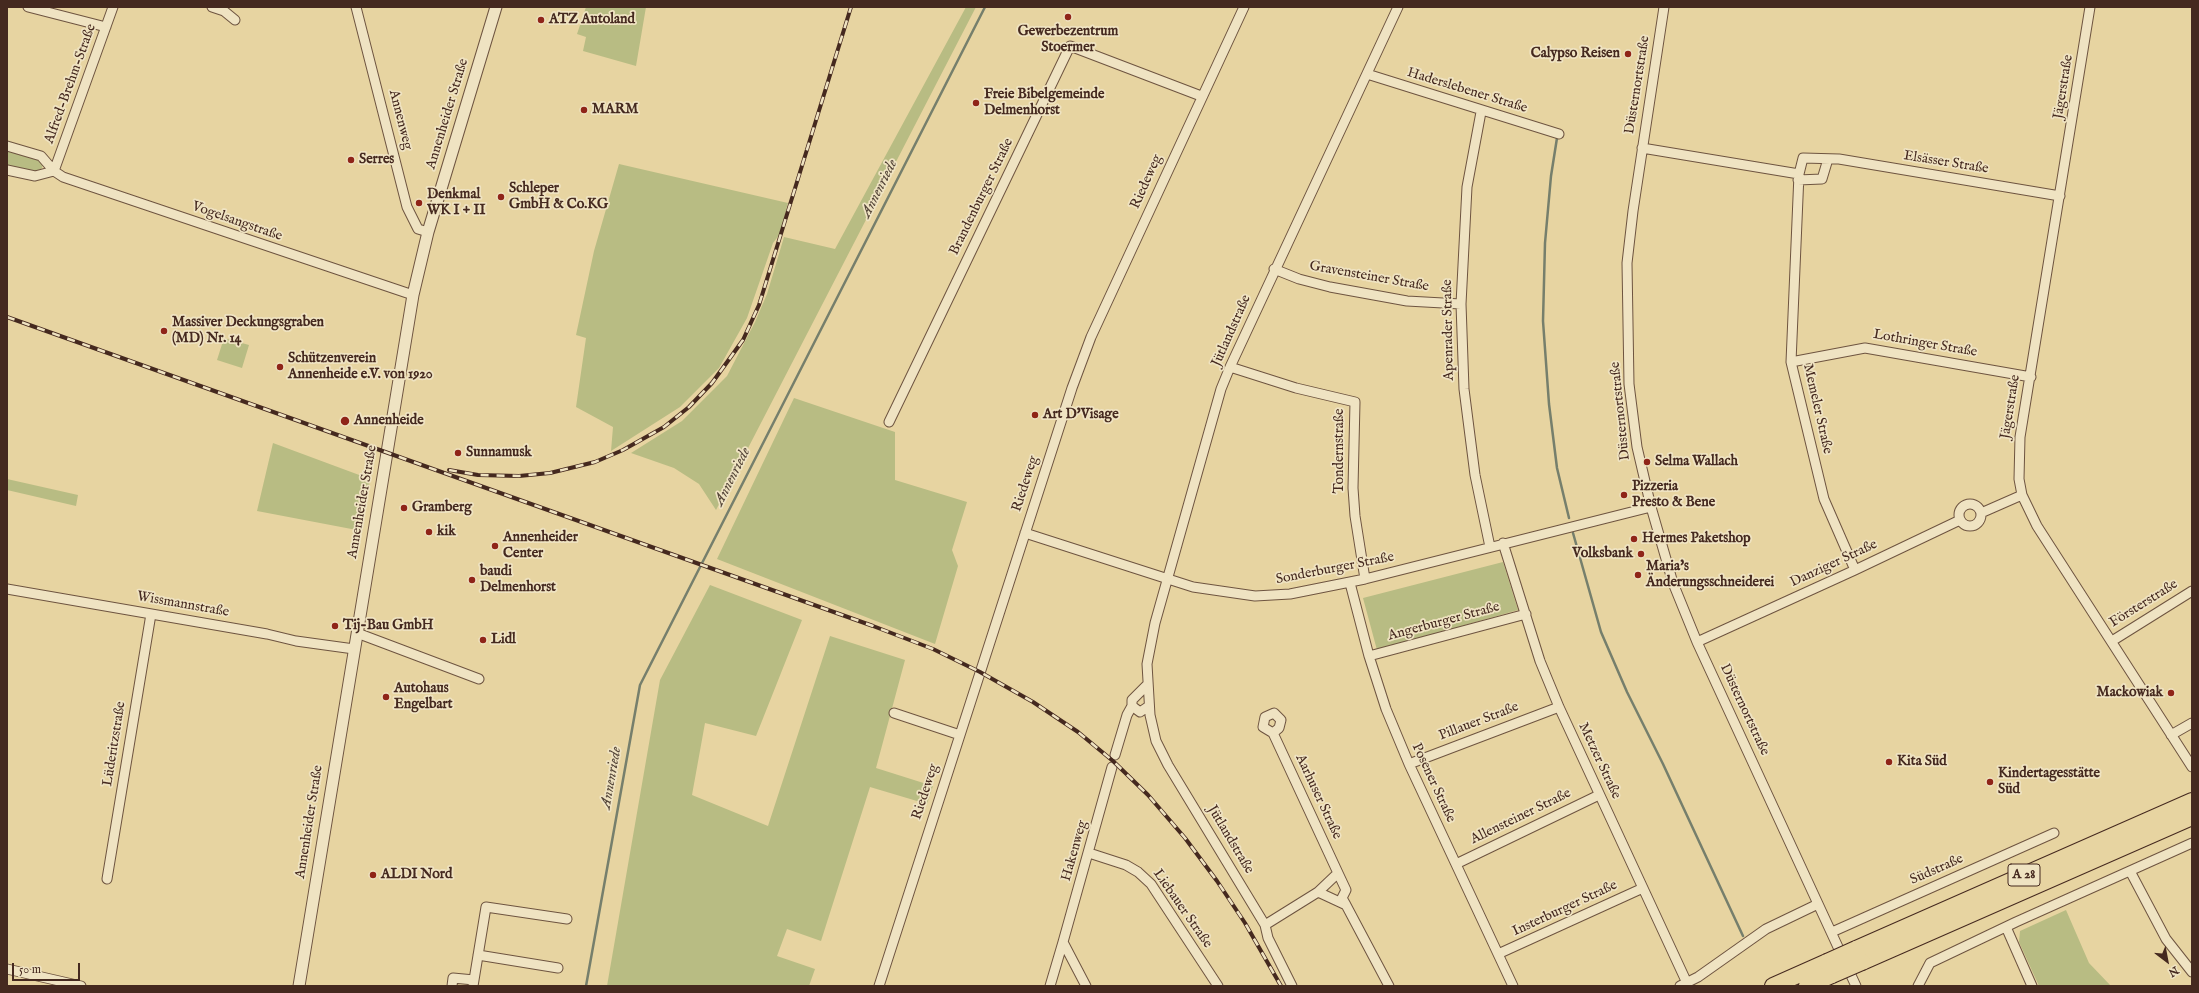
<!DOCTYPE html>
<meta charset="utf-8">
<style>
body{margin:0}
#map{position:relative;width:2199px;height:993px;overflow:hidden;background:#e7d4a1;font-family:"IM FELL English",serif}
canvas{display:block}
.frame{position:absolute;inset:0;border:8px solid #45291f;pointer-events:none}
.north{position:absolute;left:2147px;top:941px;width:40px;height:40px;-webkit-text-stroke:3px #efe3c2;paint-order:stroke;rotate:148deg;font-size:11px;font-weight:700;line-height:16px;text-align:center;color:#45291f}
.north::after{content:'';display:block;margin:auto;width:14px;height:18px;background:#45291f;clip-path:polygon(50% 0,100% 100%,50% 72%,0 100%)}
.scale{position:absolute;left:12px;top:963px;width:68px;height:18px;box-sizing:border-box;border:2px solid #45291f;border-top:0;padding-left:5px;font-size:12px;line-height:14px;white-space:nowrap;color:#45291f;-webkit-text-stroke:3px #efe3c2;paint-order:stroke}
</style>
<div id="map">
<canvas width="2199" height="993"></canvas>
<div class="frame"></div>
<div class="north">N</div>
<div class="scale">50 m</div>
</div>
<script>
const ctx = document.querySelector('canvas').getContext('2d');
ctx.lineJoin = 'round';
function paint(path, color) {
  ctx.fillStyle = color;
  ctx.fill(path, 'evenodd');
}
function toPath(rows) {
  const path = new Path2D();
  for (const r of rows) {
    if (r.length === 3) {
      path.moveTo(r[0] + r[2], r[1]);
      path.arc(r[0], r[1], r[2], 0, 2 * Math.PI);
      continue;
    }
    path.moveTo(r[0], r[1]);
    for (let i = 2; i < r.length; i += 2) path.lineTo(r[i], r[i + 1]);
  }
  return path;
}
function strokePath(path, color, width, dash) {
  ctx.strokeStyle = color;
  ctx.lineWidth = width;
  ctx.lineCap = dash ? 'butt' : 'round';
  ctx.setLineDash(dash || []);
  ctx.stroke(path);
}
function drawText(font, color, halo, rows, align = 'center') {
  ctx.font = font + ' "IM FELL English",serif';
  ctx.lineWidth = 3.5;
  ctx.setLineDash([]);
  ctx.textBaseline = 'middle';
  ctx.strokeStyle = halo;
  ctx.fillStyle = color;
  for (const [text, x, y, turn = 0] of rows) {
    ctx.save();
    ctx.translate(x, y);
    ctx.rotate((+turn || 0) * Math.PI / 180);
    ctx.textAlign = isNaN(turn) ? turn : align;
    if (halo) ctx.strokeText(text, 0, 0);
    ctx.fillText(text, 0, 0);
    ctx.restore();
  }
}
const green = toPath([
 [586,7,646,7,636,66,583,51,586,37,577,34],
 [966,7,976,7,716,510,699,484,674,468,631,453,682,421,727,376,755,322,767,294,784,237,835,249],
 [7,149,39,159,43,163,42,168,39,171,34,171,7,166],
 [619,164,788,203,780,234,773,243,747,318,719,368,680,407,611,451,613,427,576,407,586,338,576,335,594,251],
 [224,338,249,345,242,368,217,360],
 [794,398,895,432,895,480,967,502,952,550,958,566,935,644,717,559],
 [273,443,370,479,362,531,257,511],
 [7,479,78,495,76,506,7,490],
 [1503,562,1518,610,1377,650,1363,598],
 [710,585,802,620,756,736,705,723,692,795,768,826,830,636,905,660,876,768,933,786,927,804,870,787,821,941,787,929,777,956,815,969,809,986,607,986,660,680],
 [2066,910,2089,963,2111,986,2039,986,2019,942,2020,931]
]);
const stream = toPath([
 [1557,138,1551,176,1545,243,1543,321,1549,404,1557,468,1569,518],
 [1573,533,1601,632,1627,692,1663,764,1743,936],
 [586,986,640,685,985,7]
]);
const minor = toPath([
 [28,7,106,27],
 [212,7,224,11,235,20],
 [356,7,407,207,418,229,428,232],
 [1664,7,1633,211,1627,263,1629,384,1637,447,1651,507,1673,583,1697,642,1856,986],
 [2090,7,2020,437,2019,479,2022,495,2037,526,2192,767],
 [1367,74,1559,134],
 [1481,112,1467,187,1461,304,1464,389,1475,475,1490,547],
 [7,146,41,156,54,171,63,177,413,295],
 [1642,148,1799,174,1803,158,1839,159,2060,196],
 [7,170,35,176,54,171],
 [54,171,113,7],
 [1799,174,1791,362,1824,499,1855,570],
 [1798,180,1822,179,1828,159],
 [1274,269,1299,279,1330,287,1407,301,1461,304],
 [1791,362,1865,348,2031,377],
 [1230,367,1296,388,1355,402,1353,488,1355,516,1365,579],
 [889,422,1070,46,1201,96],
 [1970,515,11],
 [1981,513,2022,495],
 [1025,533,1193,587,1255,596,1290,594,1365,579,1651,507],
 [1503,543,1540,661,1559,707,1687,983],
 [1350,583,1369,656,1386,709,1409,764,1513,986],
 [7,589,267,634,296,641,354,649],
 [357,633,479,679],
 [2112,641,2192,591],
 [1697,642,1855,570,1960,520],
 [1369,656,1526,614],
 [1147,685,1132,700,1132,706,1140,712,1149,706],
 [894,713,960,735],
 [1273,733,1279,728,1281,720,1274,713,1265,717,1263,727,1273,733,1338,873,1318,892],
 [2171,735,2192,723],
 [1115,755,1127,715,1132,706],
 [1409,764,1559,707],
 [1089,853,1126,865,1138,872,1151,884,1218,986],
 [1456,864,1599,795],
 [2130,871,2166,939,2192,972],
 [1338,873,1346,890,1342,898,1346,905],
 [107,879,151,614],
 [1265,925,1318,892,1346,905,1389,986],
 [2006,927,2032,986],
 [1832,932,2054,833],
 [1498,954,1643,888],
 [478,955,558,968],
 [7,969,81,986],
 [452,986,453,978,474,980],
 [473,986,486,907,567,919],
 [879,986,1072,388,1091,337,1244,7],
 [1050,986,1063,942],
 [1086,986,1063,942,1112,767],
 [1292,986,1268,938,1265,925,1168,765,1156,741,1150,715,1147,664,1155,623,1221,389,1230,367,1398,7],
 [1680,986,1698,977,1766,929,1818,904],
 [1918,986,1930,963,2016,922,2192,843]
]);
const tertiary = toPath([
 [299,986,413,295,428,232,496,7]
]);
const motorway = toPath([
 [1856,949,2192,801],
 [1862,962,2192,817],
 [1773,986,1827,962],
 [1807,986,1832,975]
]);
const rail = toPath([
 [7,317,873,626,933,649,980,672,1033,702,1078,732,1113,761,1148,795,1185,838,1217,881,1245,923,1281,986],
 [449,470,478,475,519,476,550,473,595,462,623,450,664,427,689,407,712,383,743,340,759,305,851,7]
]);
const motorwayBridge = toPath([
 [1827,962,1856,949],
 [1832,975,1862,962]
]);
const markers = [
 [1068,17,4,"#8f2418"],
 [541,20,4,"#8f2418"],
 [1628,54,4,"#8f2418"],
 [976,103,4,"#8f2418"],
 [584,110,4,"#8f2418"],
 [351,160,4,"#8f2418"],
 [501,197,4,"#8f2418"],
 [419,203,4,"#8f2418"],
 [164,331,4,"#8f2418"],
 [280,367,4,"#8f2418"],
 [1035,415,4,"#8f2418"],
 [345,421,5,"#8f2418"],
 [458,453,4,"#8f2418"],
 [1647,462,4,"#8f2418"],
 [1624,495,4,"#8f2418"],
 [404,508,4,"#8f2418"],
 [429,532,4,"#8f2418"],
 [1634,539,4,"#8f2418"],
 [495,546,4,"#8f2418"],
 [1641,554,4,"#8f2418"],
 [1638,575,4,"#8f2418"],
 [472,580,4,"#8f2418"],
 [335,626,4,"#8f2418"],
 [483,640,4,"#8f2418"],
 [2171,693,4,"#8f2418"],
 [386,697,4,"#8f2418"],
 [1889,762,4,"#8f2418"],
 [1990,782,4,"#8f2418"],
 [373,875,4,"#8f2418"]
];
const shields = [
 [2024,875,32]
];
const shieldNames = [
 ["A 28",2024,875]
];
const poiNames = [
 ["ATZ Autoland",549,20],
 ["Gewerbezentrum",1068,32,"center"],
 ["Stoermer",1068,48,"center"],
 ["Calypso Reisen",1620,54,"right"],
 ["Freie Bibelgemeinde",984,95],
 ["Delmenhorst",984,111],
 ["MARM",592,110],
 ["Serres",359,160],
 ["Schleper",509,189],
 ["GmbH & Co.KG",509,205],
 ["Denkmal",427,195],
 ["WK I + II",427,211],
 ["Massiver Deckungsgraben",172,323],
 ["(MD) Nr. 14",172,339],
 ["Schützenverein",288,359],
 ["Annenheide e.V. von 1920",288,375],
 ["Art D'Visage",1043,415],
 ["Annenheide",354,421],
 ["Sunnamusk",466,453],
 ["Selma Wallach",1655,462],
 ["Pizzeria",1632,487],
 ["Presto & Bene",1632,503],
 ["Gramberg",412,508],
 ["kik",437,532],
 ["Annenheider",503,538],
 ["Center",503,554],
 ["Hermes Paketshop",1642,539],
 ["Volksbank",1633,554,"right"],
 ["Maria's",1646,567],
 ["Änderungsschneiderei",1646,583],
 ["baudi",480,572],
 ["Delmenhorst",480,588],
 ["Tij-Bau GmbH",343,626],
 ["Lidl",491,640],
 ["Autohaus",394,689],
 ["Engelbart",394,705],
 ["Mackowiak",2163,693,"right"],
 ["Kita Süd",1897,762],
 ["Kindertagesstätte",1998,774],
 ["Süd",1998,790],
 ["ALDI Nord",381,875]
];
const streetNames = [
 ["Alfred-Brehm-Straße",71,84,-70],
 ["Düsternortstraße",1638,85,-81],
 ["Jägerstraße",2064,87,-81],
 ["Haderslebener Straße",1467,91,17],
 ["Annenheider Straße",448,114,-73],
 ["Annenweg",400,120,76],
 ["Elsässer Straße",1946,163,9],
 ["Riedeweg",1147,182,-66],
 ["Brandenburger Straße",982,197,-64],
 ["Vogelsangstraße",237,222,19],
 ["Gravensteiner Straße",1369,277,10],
 ["Apenrader Straße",1449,330,-91],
 ["Jütlandstraße",1232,331,-66],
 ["Lothringer Straße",1925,344,10],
 ["Jägerstraße",2011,407,-81],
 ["Memeler Straße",1817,409,77],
 ["Düsternortstraße",1621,411,-96],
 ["Tondernstraße",1340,451,-90],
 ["Riedeweg",1026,484,-72],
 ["Annenheider Straße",363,502,-80],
 ["Danziger Straße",1834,564,-25],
 ["Sonderburger Straße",1335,569,-11],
 ["Försterstraße",2144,604,-32],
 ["Wissmannstraße",183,605,10],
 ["Angerburger Straße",1444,622,-15],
 ["Düsternortstraße",1744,710,65],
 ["Pillauer Straße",1479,722,-21],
 ["Lüderitzstraße",115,744,-81],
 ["Metzer Straße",1599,761,65],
 ["Posener Straße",1433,783,65],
 ["Riedeweg",926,792,-72],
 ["Aarhuser Straße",1318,797,65],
 ["Allensteiner Straße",1521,817,-26],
 ["Annenheider Straße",310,822,-81],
 ["Jütlandstraße",1230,840,59],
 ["Hakenweg",1075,851,-74],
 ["Südstraße",1937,870,-24],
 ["Liebauer Straße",1182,909,55],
 ["Insterburger Straße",1565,909,-25]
];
const waterNames = [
 ["Annenriede",880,189,-63],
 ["Annenriede",733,477,-63],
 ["Annenriede",612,778,-80]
];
paint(green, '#b8bc83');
strokePath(stream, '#767f6c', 2.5);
strokePath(minor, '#6e5440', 11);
strokePath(tertiary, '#6e5440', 13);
strokePath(motorway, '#45291f', 18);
strokePath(minor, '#efe3c2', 9);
strokePath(tertiary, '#efe3c2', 11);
strokePath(motorway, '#e7d4a1', 16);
strokePath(rail, '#45291f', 4);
strokePath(rail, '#efe3c2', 2.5, [8]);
strokePath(motorwayBridge, '#45291f', 18, []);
strokePath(motorwayBridge, '#e7d4a1', 16);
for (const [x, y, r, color] of markers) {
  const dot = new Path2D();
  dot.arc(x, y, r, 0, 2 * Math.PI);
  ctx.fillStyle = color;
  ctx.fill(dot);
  strokePath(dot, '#efe3c2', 1.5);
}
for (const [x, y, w] of shields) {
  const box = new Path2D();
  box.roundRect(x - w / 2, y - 11, w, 22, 3);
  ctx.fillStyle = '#efe3c2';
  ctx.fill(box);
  strokePath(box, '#45291f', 1);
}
drawText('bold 13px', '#45291f', null, shieldNames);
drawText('bold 14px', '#45291f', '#efe3c2', poiNames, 'left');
drawText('14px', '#45291f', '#efe3c2', streetNames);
drawText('italic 15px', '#554639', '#efe3c2', waterNames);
</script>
